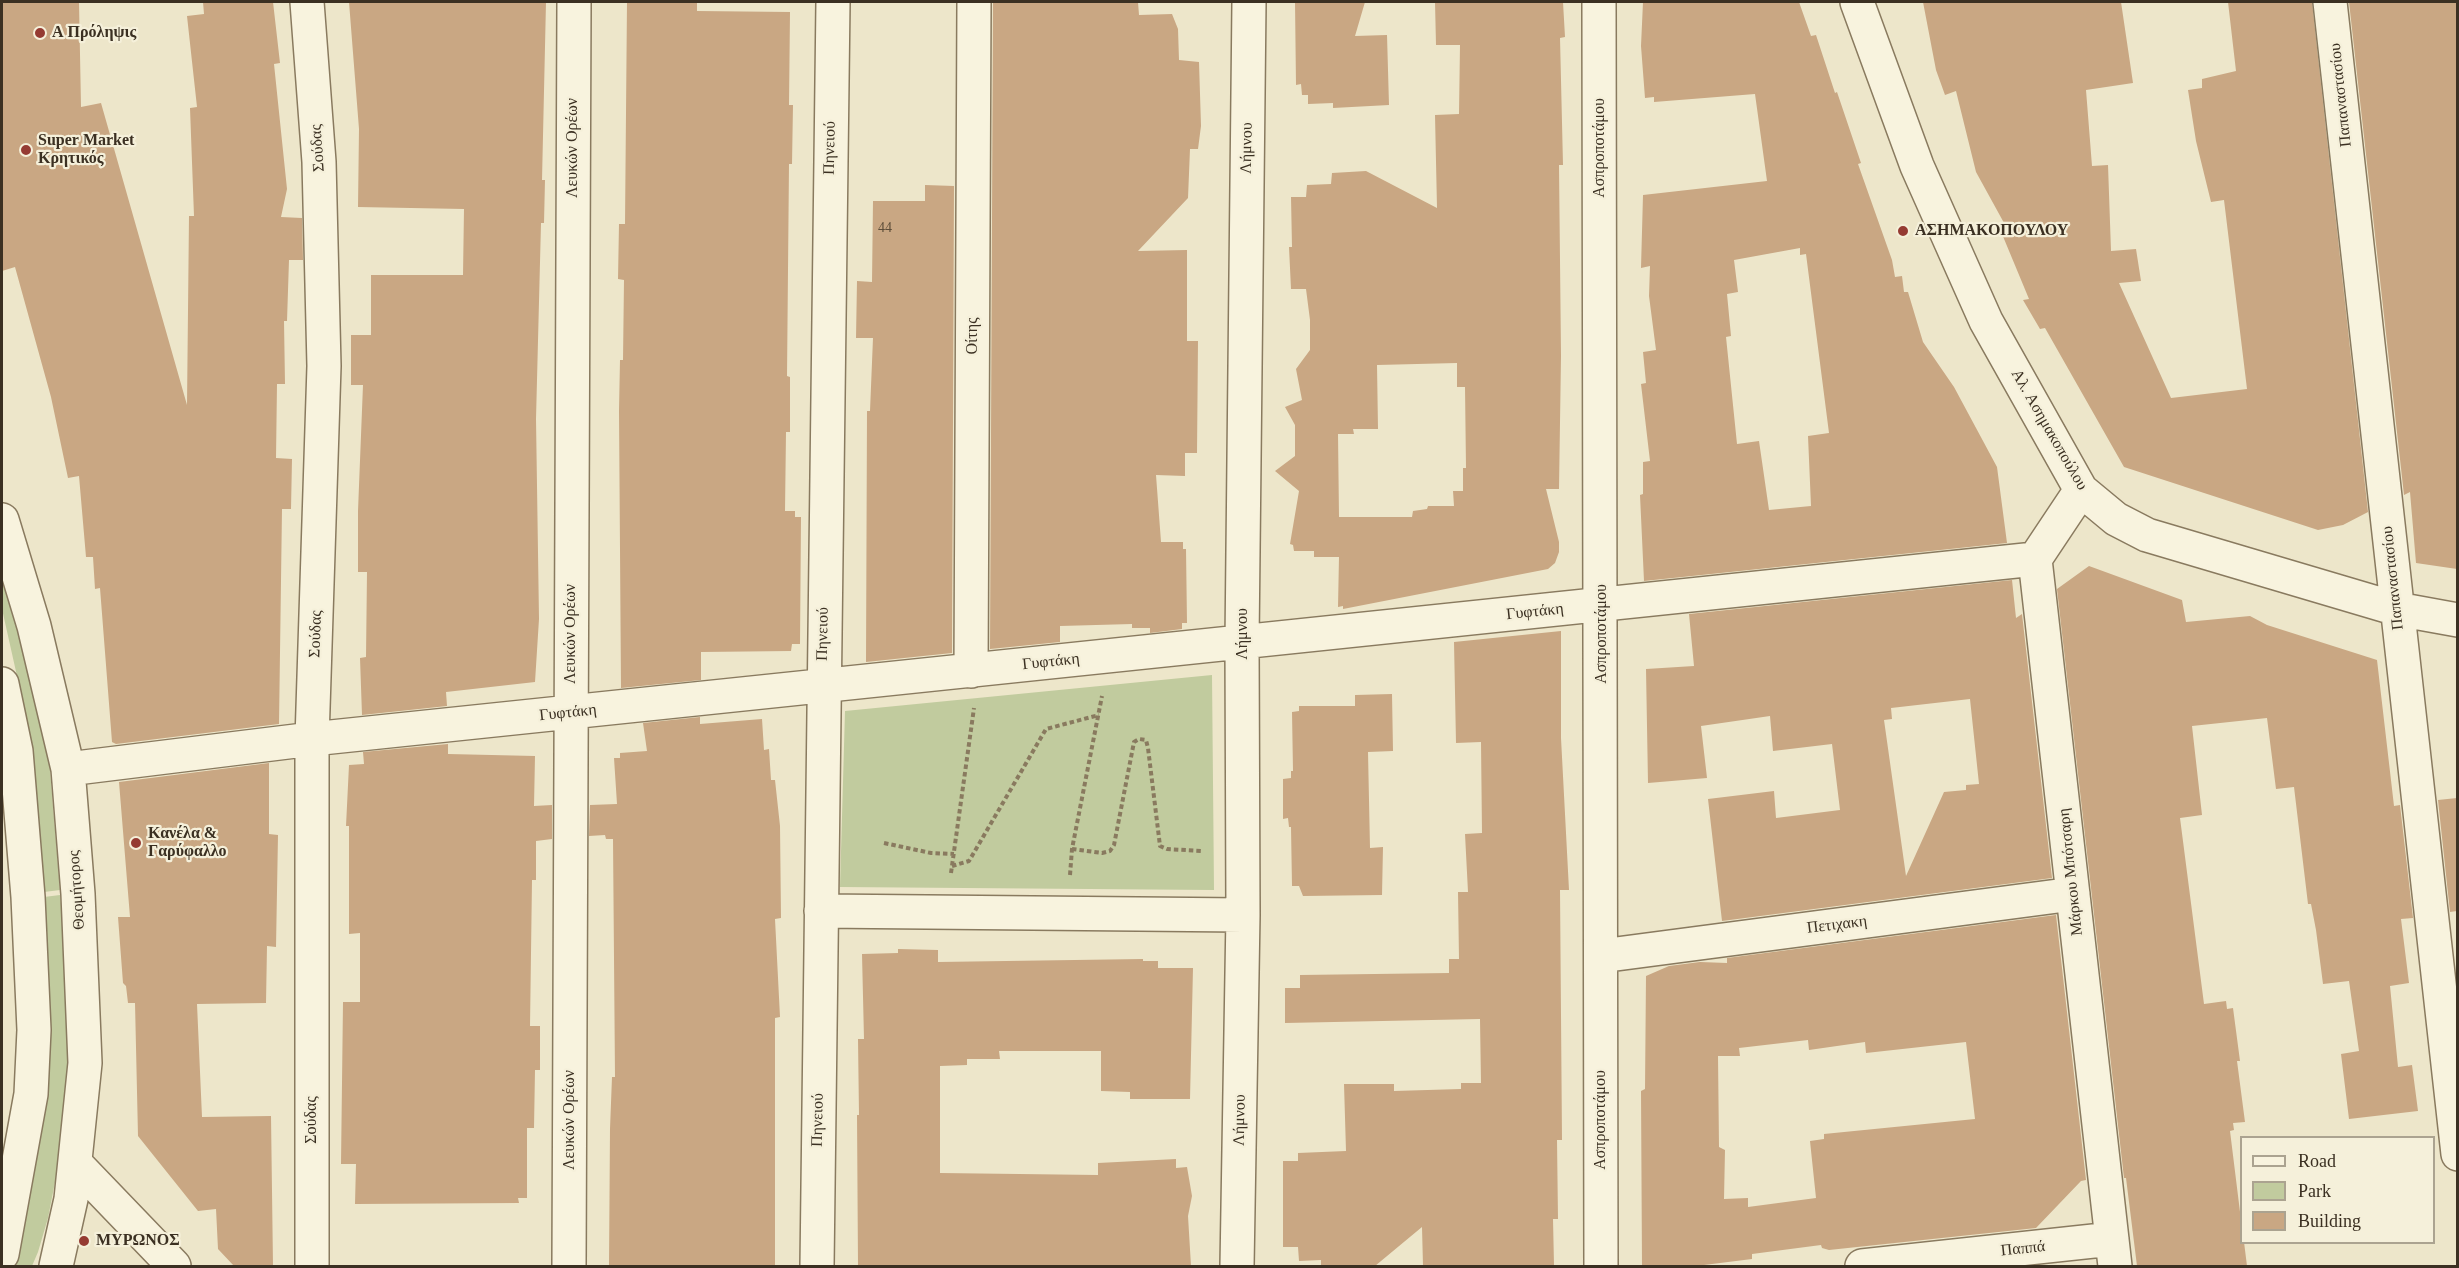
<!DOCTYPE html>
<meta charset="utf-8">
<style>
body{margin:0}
#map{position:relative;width:2459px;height:1268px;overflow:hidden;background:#ede6ca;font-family:Georgia,serif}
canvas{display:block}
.frame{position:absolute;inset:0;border:3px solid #3b3022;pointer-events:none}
.legend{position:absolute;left:2240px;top:1136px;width:195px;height:108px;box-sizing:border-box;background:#f5f0da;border:2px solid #aba390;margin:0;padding:8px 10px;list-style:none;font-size:18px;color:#3b3022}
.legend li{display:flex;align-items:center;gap:12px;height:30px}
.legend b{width:30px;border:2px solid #aba390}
</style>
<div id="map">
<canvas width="2459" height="1268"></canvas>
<div class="frame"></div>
<ul class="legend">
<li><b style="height:8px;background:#f8f3de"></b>Road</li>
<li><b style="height:16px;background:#c1cb9e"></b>Park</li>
<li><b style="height:16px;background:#c9a783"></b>Building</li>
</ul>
</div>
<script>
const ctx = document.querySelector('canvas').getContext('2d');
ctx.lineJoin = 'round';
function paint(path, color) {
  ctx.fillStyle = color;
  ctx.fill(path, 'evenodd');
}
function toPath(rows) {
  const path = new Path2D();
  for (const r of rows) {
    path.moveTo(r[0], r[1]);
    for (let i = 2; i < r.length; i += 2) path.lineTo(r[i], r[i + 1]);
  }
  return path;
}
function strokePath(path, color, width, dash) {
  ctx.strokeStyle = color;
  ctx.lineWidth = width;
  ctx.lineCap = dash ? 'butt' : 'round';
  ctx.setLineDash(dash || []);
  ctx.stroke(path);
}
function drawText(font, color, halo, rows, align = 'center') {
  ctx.font = font + ' Georgia,serif';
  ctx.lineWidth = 4.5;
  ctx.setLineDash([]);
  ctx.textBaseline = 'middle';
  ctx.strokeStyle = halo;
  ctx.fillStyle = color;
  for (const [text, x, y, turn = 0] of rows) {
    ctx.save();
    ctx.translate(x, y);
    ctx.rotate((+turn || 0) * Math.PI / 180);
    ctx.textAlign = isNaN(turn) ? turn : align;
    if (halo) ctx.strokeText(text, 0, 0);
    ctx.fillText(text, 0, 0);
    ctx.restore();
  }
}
const green = toPath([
 [2,560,48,746,60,890,44,892,19,685,2,609],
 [1212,675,1214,890,840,887,845,711],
 [60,895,67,955,69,1056,62,1146,48,1218,38,1252,32,1266,16,1266,46,1105,48,1028,44,897]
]);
const building = toPath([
 [2,2,79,2,81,107,101,103,187,405,189,216,194,216,190,108,197,107,187,16,204,14,203,2,273,2,280,63,274,64,287,189,281,217,302,218,303,260,289,260,287,321,284,321,285,384,277,384,276,458,292,459,291,509,282,509,279,724,116,744,112,742,100,588,95,589,93,557,86,557,79,476,68,478,51,397,15,267,2,271],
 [349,2,546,2,542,180,545,180,544,223,541,223,536,419,539,619,535,682,446,692,447,706,362,715,360,658,366,657,367,572,358,572,358,511,363,385,351,385,351,335,371,335,371,275,463,275,464,209,358,207,359,129],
 [627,2,697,2,697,11,790,12,789,105,793,105,792,164,789,164,787,376,790,377,790,432,786,432,785,511,795,511,795,517,801,517,800,644,792,644,791,651,701,652,701,680,621,688,619,411,620,360,623,360,624,280,618,279,619,224,625,224],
 [993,2,1138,2,1139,15,1172,14,1178,29,1179,60,1199,62,1201,126,1198,149,1190,149,1188,198,1138,251,1187,250,1187,341,1198,341,1197,453,1185,453,1185,476,1156,475,1161,542,1183,542,1183,549,1186,549,1187,623,1182,623,1182,629,1150,633,1150,628,1132,628,1132,624,1060,626,1060,642,990,649],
 [1295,2,1365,2,1355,36,1387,35,1389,105,1333,108,1333,103,1308,104,1308,95,1302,95,1301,84,1296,85],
 [1435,2,1563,2,1565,37,1560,38,1563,165,1559,165,1561,356,1559,489,1546,489,1559,542,1559,552,1555,563,1548,569,1343,609,1343,606,1338,607,1339,557,1314,557,1314,551,1294,551,1293,545,1290,544,1299,491,1275,471,1295,456,1295,425,1285,407,1302,400,1296,369,1310,350,1310,320,1306,289,1291,289,1289,247,1292,247,1291,197,1306,197,1307,185,1331,184,1332,173,1366,171,1437,208,1435,115,1459,114,1460,45,1436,45],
 [1457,363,1457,387,1465,387,1466,468,1463,468,1463,491,1453,491,1454,506,1428,506,1427,509,1413,511,1412,517,1339,517,1338,434,1354,434,1353,429,1378,429,1377,365],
 [1643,2,1799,2,1811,36,1816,35,1835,93,1837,92,1861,163,1858,164,1892,260,1895,277,1902,276,1904,292,1908,292,1923,342,1954,387,1997,467,2007,543,1644,581,1640,495,1643,494,1643,462,1650,461,1641,384,1646,383,1643,352,1656,350,1649,296,1650,266,1641,268,1643,195,1767,181,1755,94,1654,102,1654,97,1645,98,1641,46],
 [1800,248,1800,255,1806,254,1829,433,1808,436,1811,506,1769,510,1759,441,1737,444,1726,337,1731,336,1727,294,1738,292,1734,260],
 [1923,2,2121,2,2133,83,2086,90,2092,166,2108,165,2111,251,2136,249,2141,281,2119,283,2171,398,2247,389,2224,200,2211,202,2196,141,2188,90,2202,88,2202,79,2236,71,2228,2,2312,2,2368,512,2343,525,2318,530,2124,467,2045,328,2040,329,2023,300,2029,299,2002,234,2009,232,1976,172,1956,91,1945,95,1936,70],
 [2349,2,2457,2,2457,569,2416,563,2410,492,2404,495],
 [925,185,954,186,952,653,866,662,867,411,870,411,873,338,856,338,857,281,872,282,873,201,925,201],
 [2089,566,2182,600,2186,622,2250,616,2267,625,2377,660,2394,806,2400,805,2413,918,2401,919,2409,983,2390,986,2398,1067,2412,1065,2418,1111,2349,1119,2341,1054,2359,1051,2349,981,2323,984,2316,930,2311,904,2308,904,2294,787,2276,789,2267,718,2192,726,2202,815,2180,818,2204,1004,2226,1001,2227,1009,2233,1008,2240,1061,2237,1061,2245,1122,2233,1123,2234,1130,2230,1131,2241,1220,2241,1242,2244,1242,2247,1266,2137,1266,2126,1178,2124,1178,2057,589],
 [2012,580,2016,618,2022,614,2052,878,1722,921,1708,799,1774,791,1776,818,1840,810,1832,744,1773,751,1770,716,1701,726,1707,778,1648,783,1646,669,1694,666,1689,614],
 [1970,699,1979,784,1966,785,1966,790,1944,792,1906,876,1884,720,1892,719,1891,708],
 [1561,631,1561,738,1569,890,1560,890,1562,1140,1557,1140,1558,1219,1553,1219,1554,1265,1423,1266,1422,1227,1375,1266,1321,1266,1321,1260,1299,1261,1298,1247,1283,1247,1283,1161,1298,1161,1298,1153,1346,1151,1344,1084,1394,1084,1394,1091,1461,1089,1461,1083,1481,1083,1480,1019,1285,1023,1285,988,1300,988,1300,975,1449,973,1449,959,1459,959,1458,892,1468,892,1465,834,1482,833,1481,742,1456,743,1454,642],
 [1392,694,1393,751,1368,752,1370,848,1383,847,1382,895,1303,896,1299,886,1292,886,1291,827,1289,827,1288,818,1283,819,1283,779,1291,778,1291,771,1293,771,1292,712,1299,711,1299,706,1355,706,1355,695],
 [700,717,700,724,762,719,764,750,769,749,771,780,775,780,780,826,781,918,775,919,780,1017,775,1018,775,1266,609,1266,610,1129,612,1077,615,1077,613,839,606,839,605,835,589,836,590,805,617,804,614,758,620,758,620,753,647,751,643,723],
 [448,744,448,754,535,756,534,806,552,805,552,839,536,841,536,880,532,880,530,1026,540,1026,540,1070,535,1070,534,1128,527,1128,527,1198,518,1198,519,1203,355,1204,356,1164,341,1164,343,1002,360,1002,360,933,349,934,349,826,346,826,349,765,364,764,363,752],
 [269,763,269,834,278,835,276,947,267,946,266,1003,197,1004,202,1117,271,1116,273,1266,234,1266,218,1249,216,1209,198,1211,138,1136,135,1003,128,1003,126,986,123,983,118,917,130,917,119,782],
 [2457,798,2457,911,2450,912,2438,800],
 [2056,915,2086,1180,2081,1181,2036,1228,1829,1250,1822,1248,1821,1245,1752,1254,1752,1259,1696,1266,1642,1266,1641,1091,1645,1089,1646,976,1669,966,1700,962,1727,963,1727,958],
 [1808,1040,1809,1050,1865,1042,1866,1053,1966,1042,1975,1119,1824,1134,1824,1139,1810,1141,1816,1198,1748,1207,1748,1198,1724,1199,1725,1150,1719,1147,1718,1056,1740,1056,1739,1048],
 [898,949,938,950,938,962,1143,959,1143,961,1158,961,1158,968,1193,968,1190,1099,1130,1099,1130,1092,1101,1091,1101,1051,999,1051,1000,1059,967,1059,967,1065,940,1066,940,1173,1098,1175,1098,1163,1176,1159,1176,1168,1187,1167,1192,1196,1188,1216,1191,1266,858,1266,857,1115,859,1115,858,1039,864,1039,862,954,898,953]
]);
const path = toPath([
 [884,843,931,853,954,854],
 [1072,849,1102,853,1110,851,1114,845,1134,742,1139,739,1146,740,1148,748,1160,846,1167,849,1203,851],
 [952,866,969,861,1046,729,1099,715],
 [951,873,974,708],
 [1070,875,1072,849,1102,696]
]);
const minor = toPath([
 [307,2,319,162,324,366,312,739,312,1266],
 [1599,2,1601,1266],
 [1857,2,1917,166,1986,321,2081,490,2116,519,2147,535,2397,609,2458,620],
 [2330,2,2458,1154],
 [2081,490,2035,559,2115,1266],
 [2,520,34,626,68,769,78,894,85,1063,71,1199,56,1266],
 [971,671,974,2],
 [2,684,16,751,28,897,34,1030,31,1094,2,1254],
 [68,769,312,739,2035,559],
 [821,911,1243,915],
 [1601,956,2073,894],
 [75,1163,174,1266],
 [569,1266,574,2],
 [817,1266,833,2],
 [1237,1266,1243,915,1242,642,1249,2],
 [1862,1266,2112,1239]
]);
const markers = [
 [40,33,6,"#953b32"],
 [26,150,6,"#953b32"],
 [1903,231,6,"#953b32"],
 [136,843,6,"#953b32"],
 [84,1241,6,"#953b32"]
];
const numberNames = [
 ["44",885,228]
];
const poiNames = [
 ["Α Πρόληψις",52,33],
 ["Super Market",38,141],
 ["Κρητικός",38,159],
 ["ΑΣΗΜΑΚΟΠΟΥΛΟΥ",1915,231],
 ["Κανέλα &",148,834],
 ["Γαρύφαλλο",148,852],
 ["ΜΥΡΩΝΟΣ",96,1241]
];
const streetNames = [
 ["Παπαναστασίου",2341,95,-96],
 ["Σούδας",318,148,-94],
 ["Λευκών Ορέων",573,148,-90],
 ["Πηνειού",830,148,-89],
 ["Λήμνου",1247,148,-89],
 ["Ασπροποτάμου",1600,148,-90],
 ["Οίτης",973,336,-90],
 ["Αλ. Ασημακοπούλου",2049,430,60],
 ["Παπαναστασίου",2393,578,-96],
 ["Γυφτάκη",1535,612,-6],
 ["Σούδας",316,634,-88],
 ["Λευκών Ορέων",571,634,-90],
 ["Πηνειού",823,634,-89],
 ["Λήμνου",1243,634,-90],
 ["Ασπροποτάμου",1602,634,-90],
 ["Γυφτάκη",1051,662,-6],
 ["Γυφτάκη",568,713,-6],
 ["Μάρκου Μπότσαρη",2071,872,-96],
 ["Θεομήτορος",77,890,-94],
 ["Πετιχακη",1837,925,-7],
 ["Σούδας",312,1120,-90],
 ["Λευκών Ορέων",570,1120,-90],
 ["Πηνειού",818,1120,-89],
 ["Λήμνου",1240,1120,-89],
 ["Ασπροποτάμου",1601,1120,-90],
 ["Παππά",2023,1249,-6]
];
paint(green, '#c1cb9e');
paint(building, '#c9a783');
strokePath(minor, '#897a5f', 36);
strokePath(path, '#897a5f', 4, [4.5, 3]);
strokePath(minor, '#f8f3de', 33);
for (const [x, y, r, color] of markers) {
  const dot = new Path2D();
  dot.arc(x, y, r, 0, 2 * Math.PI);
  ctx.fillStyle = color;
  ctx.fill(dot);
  strokePath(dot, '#f5f0da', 2);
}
drawText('14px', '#5e4e3a', null, numberNames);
drawText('bold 16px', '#3b3022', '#f5f0da', poiNames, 'left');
drawText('16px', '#3b3022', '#f5f0da', streetNames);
</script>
